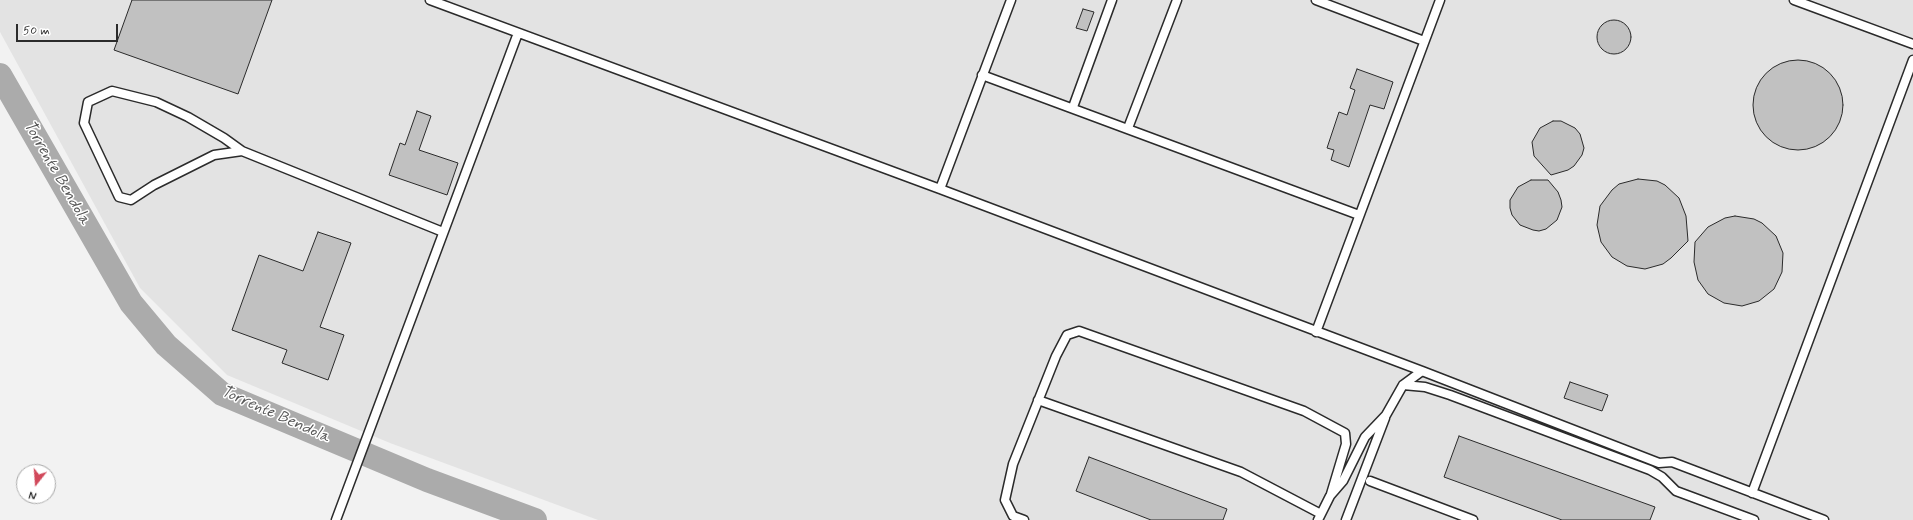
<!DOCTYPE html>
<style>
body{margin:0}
#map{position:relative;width:1913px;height:520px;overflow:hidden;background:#f2f2f2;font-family:Mynerve,sans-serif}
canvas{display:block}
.north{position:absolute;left:16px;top:464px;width:40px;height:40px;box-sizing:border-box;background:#fff;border:1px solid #aaa;border-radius:50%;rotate:197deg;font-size:11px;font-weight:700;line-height:16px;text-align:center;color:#2b2b2b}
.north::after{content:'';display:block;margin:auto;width:14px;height:18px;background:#d1495b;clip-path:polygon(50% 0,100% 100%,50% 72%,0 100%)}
.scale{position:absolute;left:16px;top:24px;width:102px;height:18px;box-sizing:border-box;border:2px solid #2b2b2b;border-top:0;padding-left:5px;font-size:12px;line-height:14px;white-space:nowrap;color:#2b2b2b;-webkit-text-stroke:3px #fff;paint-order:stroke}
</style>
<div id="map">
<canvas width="1913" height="520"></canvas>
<div class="north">N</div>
<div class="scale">50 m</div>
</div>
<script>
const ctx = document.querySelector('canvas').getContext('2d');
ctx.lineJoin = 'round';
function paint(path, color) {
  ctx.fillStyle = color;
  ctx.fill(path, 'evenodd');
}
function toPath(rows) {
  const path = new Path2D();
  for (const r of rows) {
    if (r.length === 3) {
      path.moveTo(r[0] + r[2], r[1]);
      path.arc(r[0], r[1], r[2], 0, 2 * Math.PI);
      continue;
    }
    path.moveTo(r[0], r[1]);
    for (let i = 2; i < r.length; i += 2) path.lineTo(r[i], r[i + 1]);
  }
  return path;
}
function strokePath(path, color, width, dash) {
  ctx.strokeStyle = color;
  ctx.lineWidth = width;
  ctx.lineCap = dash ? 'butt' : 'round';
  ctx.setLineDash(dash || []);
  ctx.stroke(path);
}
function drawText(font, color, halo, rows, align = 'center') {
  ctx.font = font + ' Mynerve,sans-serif';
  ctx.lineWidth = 3;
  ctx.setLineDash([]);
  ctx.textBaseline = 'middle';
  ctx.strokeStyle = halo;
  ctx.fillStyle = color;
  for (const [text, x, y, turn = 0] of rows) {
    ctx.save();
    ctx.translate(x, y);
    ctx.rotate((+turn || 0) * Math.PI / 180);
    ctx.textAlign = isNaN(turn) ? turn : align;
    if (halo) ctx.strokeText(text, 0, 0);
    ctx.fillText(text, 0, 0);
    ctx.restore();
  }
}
const built = toPath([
 [0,0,1913,0,1913,520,598,520,390,443,227,375,140,288,0,32]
]);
const river = toPath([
 [0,75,131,303,166,345,222,394,427,480,535,520]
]);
const building = toPath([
 [132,0,272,0,238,94,114,50,132,0],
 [1083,9,1094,12,1087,31,1076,28,1083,9],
 [1614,37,17],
 [1798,105,45],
 [1357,69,1393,82,1384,109,1370,105,1349,167,1331,160,1334,150,1327,148,1339,112,1347,115,1355,90,1350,88,1357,69],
 [417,111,431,116,419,150,458,163,447,195,389,175,400,143,405,145,417,111],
 [1553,121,1561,121,1575,128,1580,134,1584,148,1582,155,1574,166,1568,170,1551,175,1534,156,1532,142,1540,128,1553,121],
 [1638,179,1657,181,1665,185,1679,198,1686,216,1688,241,1671,258,1663,264,1645,269,1627,266,1612,257,1601,242,1597,225,1600,206,1612,190,1619,184,1638,179],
 [1531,180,1548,180,1558,192,1561,200,1562,207,1557,220,1546,229,1539,231,1533,230,1520,225,1512,215,1510,208,1510,200,1518,187,1531,180],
 [1735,216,1754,219,1762,223,1776,236,1783,253,1782,272,1774,289,1759,301,1742,306,1724,303,1708,294,1698,280,1694,262,1695,242,1708,227,1725,218,1735,216],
 [318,232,351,243,320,327,344,335,328,380,282,363,287,350,232,330,259,255,303,271,318,232],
 [1570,382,1608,395,1602,411,1564,398,1570,382],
 [1459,436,1655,507,1650,520,1562,520,1444,477,1459,436],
 [1089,457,1227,509,1223,520,1151,520,1076,491,1089,457]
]);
const service = toPath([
 [430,0,940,189,1422,371,1403,385,1386,415,1365,437,1343,481,1330,496,1318,520],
 [1316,0,1424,41],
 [1794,0,1913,44],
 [982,75,1359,215],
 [1073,107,1112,0],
 [1128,128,1177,0],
 [242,151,214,155,154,185,131,200,119,197,84,123,88,102,112,91,156,102,188,117,224,138,242,151,443,232],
 [940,189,1011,0],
 [1316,332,1440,0],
 [1422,371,1659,463,1672,462,1824,520],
 [1403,385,1425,387,1450,395,1650,470,1662,477,1676,491,1754,520],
 [1038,400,1241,472,1321,514],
 [1370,481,1473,520],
 [1752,493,1913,60],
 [336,520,518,33],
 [1024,520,1013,516,1005,500,1013,464,1056,356,1067,335,1079,331,1304,411,1345,433,1346,444,1331,494],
 [1346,520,1385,418]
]);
const waterNames = [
 ["Torrente Bendola",56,173,60],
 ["Torrente Bendola",275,415,24]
];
paint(built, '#e3e3e3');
strokePath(river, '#ababab', 24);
paint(building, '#c1c1c1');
strokePath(building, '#2b2b2b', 1);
strokePath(service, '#2b2b2b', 11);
strokePath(service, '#fff', 8);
drawText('italic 16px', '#585858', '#fff', waterNames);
</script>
